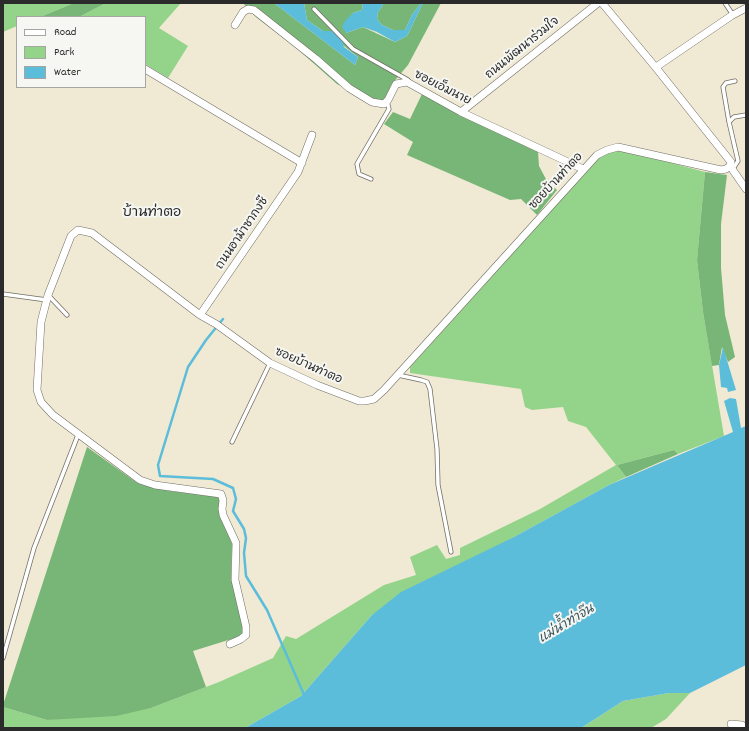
<!DOCTYPE html>
<meta charset="utf-8">
<style>
body{margin:0}
#map{position:relative;width:749px;height:731px;overflow:hidden;background:#f0e9d4;font-family:Dekko,sans-serif}
canvas{display:block}
.frame{position:absolute;inset:0;border:4px solid #2b2b2b;pointer-events:none}
.legend{position:absolute;left:16px;top:16px;width:130px;height:72px;box-sizing:border-box;background:#f6f6f2;border:1px solid #a5a5a2;margin:0;padding:5px 7px;list-style:none;font-size:12px;color:#2b2b2b}
.legend li{display:flex;align-items:center;gap:8px;height:20px}
.legend b{width:20px;border:1px solid #a5a5a2}
</style>
<div id="map">
<canvas width="749" height="731"></canvas>
<div class="frame"></div>
<ul class="legend">
<li><b style="height:5px;background:#fff"></b>Road</li>
<li><b style="height:11px;background:#94d48a"></b>Park</li>
<li><b style="height:11px;background:#5cbdda"></b>Water</li>
</ul>
</div>
<script>
const ctx = document.querySelector('canvas').getContext('2d');
ctx.lineJoin = 'round';
function paint(path, color) {
  ctx.fillStyle = color;
  ctx.fill(path, 'evenodd');
}
function toPath(rows) {
  const path = new Path2D();
  for (const r of rows) {
    path.moveTo(r[0], r[1]);
    for (let i = 2; i < r.length; i += 2) path.lineTo(r[i], r[i + 1]);
  }
  return path;
}
function strokePath(path, color, width, dash) {
  ctx.strokeStyle = color;
  ctx.lineWidth = width;
  ctx.lineCap = dash ? 'butt' : 'round';
  ctx.setLineDash(dash || []);
  ctx.stroke(path);
}
function drawText(font, color, halo, rows, align = 'center') {
  ctx.font = font + ' Dekko,"Playpen Sans Thai",sans-serif';
  ctx.lineWidth = 4;
  ctx.setLineDash([]);
  ctx.textBaseline = 'middle';
  ctx.strokeStyle = halo;
  ctx.fillStyle = color;
  for (const [text, x, y, turn = 0] of rows) {
    ctx.save();
    ctx.translate(x, y);
    ctx.rotate((+turn || 0) * Math.PI / 180);
    ctx.textAlign = isNaN(turn) ? turn : align;
    if (halo) ctx.strokeText(text, 0, 0);
    ctx.fillText(text, 0, 0);
    ctx.restore();
  }
}
const green = toPath([
 [3,3,74,3,40,17,17,17,17,26,3,32],
 [106,3,181,3,159,28,188,46,168,78,145,64,145,17,79,17],
 [614,150,627,151,705,172,697,260,703,312,724,436,678,454,674,450,617,465,626,477,609,485,372,615,301,696,245,728,3,728,3,707,47,720,151,708,219,682,273,658,286,636,296,639,384,585,416,575,410,557,437,545,446,559,460,555,460,548,540,509,616,465,586,427,568,421,563,407,532,410,525,407,521,389,410,373,410,367,602,154],
 [669,693,690,693,666,719,651,728,581,728,623,701]
]);
const forest = toPath([
 [74,3,106,3,79,17,40,17],
 [243,3,274,3,355,65,358,57,344,46,332,31,323,31,307,20,304,3,363,3,362,10,353,13,346,33,363,27,395,42,407,36,423,3,441,3,408,65,391,85,385,107,337,84,294,46,256,17],
 [383,3,421,3,412,15,405,30,393,30,382,25,377,19,378,12,383,5],
 [422,94,538,152,539,166,547,181,557,190,537,215,521,199,510,200,407,155,413,142,384,124,393,112,410,119],
 [705,172,727,175,721,224,721,268,725,315,735,357,728,362,722,347,719,365,712,366,703,312,697,260],
 [87,447,136,482,143,485,170,491,219,497,219,506,232,544,231,578,244,632,238,637,193,651,206,687,151,708,116,716,47,720,3,707,3,705],
 [674,450,678,454,626,477,617,465]
]);
const water = toPath([
 [274,3,304,3,307,20,323,31,332,31,342,39,344,47,358,57,355,65],
 [363,3,383,3,383,5,378,12,377,19,382,25,393,30,405,30,412,15,421,3,423,3,407,36,395,42,377,32,363,27,346,33,342,27,345,21,353,13,362,10],
 [723,347,736,390,728,392,727,388,721,387,719,365],
 [730,398,736,399,741,428,746,426,746,665,690,693,669,693,623,701,581,728,245,728,301,696,372,615,401,592,514,537,609,485,733,432,724,401]
]);
const stream = toPath([
 [223,319,206,340,188,367,158,465,160,476,213,479,233,488,236,499,233,511,244,529,246,538,244,553,246,576,267,610,305,697]
]);
const lane = toPath([
 [725,3,733,15],
 [314,9,353,49,408,80],
 [729,122,723,87,726,83,735,81],
 [732,170,738,161,729,122,734,117,746,115],
 [371,179,359,174,357,164,389,109,387,101],
 [3,294,47,300],
 [48,295,67,315],
 [398,375,421,380,427,382,430,389,437,449,438,485,451,552],
 [232,442,270,363],
 [3,658,34,548,78,435]
]);
const street = toPath([
 [602,3,657,69],
 [235,25,243,12,248,9,254,10,316,59,349,88,372,102,384,104,388,100,396,84,407,82,461,112,583,169],
 [145,69,302,163],
 [461,112,598,3],
 [730,166,746,189],
 [200,315,298,172,312,135],
 [230,644,241,639,246,635,246,627,235,580,236,543,223,515,222,509,223,500,221,494,155,485,140,480,53,415,41,402,37,390,41,322,48,295,71,236,78,230,92,233,200,315,216,324,270,363,317,385,359,401,365,401,374,399,384,390,597,155,607,150,618,147,721,170,726,169,730,166,731,162,657,69,659,65,731,16,746,8],
 [731,724,742,725,746,728]
]);
const streetNames = [
 ["ถนนพัฒนาร่วมใจ",523,49,-39],
 ["ซอยเอ็มนาย",442,89,27],
 ["ซอยบ้านท่าตอ",557,182,-47],
 ["ถนนอาม้าซากงซี",243,234,-56],
 ["ซอยบ้านท่าตอ",308,367,24]
];
const waterNames = [
 ["แม่น้ำท่าจีน",567,625,-31]
];
const quarterNames = [
 ["บ้านท่าตอ",152,214]
];
paint(green, '#94d48a');
paint(forest, '#77b676');
paint(water, '#5cbdda');
strokePath(stream, '#5cbdda', 2.5);
strokePath(lane, '#706e66', 5);
strokePath(street, '#706e66', 8);
strokePath(lane, '#fff', 3.5);
strokePath(street, '#fff', 7);
drawText('12px', '#2b2b2b', '#f6f6f2', streetNames);
drawText('italic 13px', '#3a5760', '#f6f6f2', waterNames);
drawText('14px', '#2b2b2b', '#f6f6f2', quarterNames);
</script>
